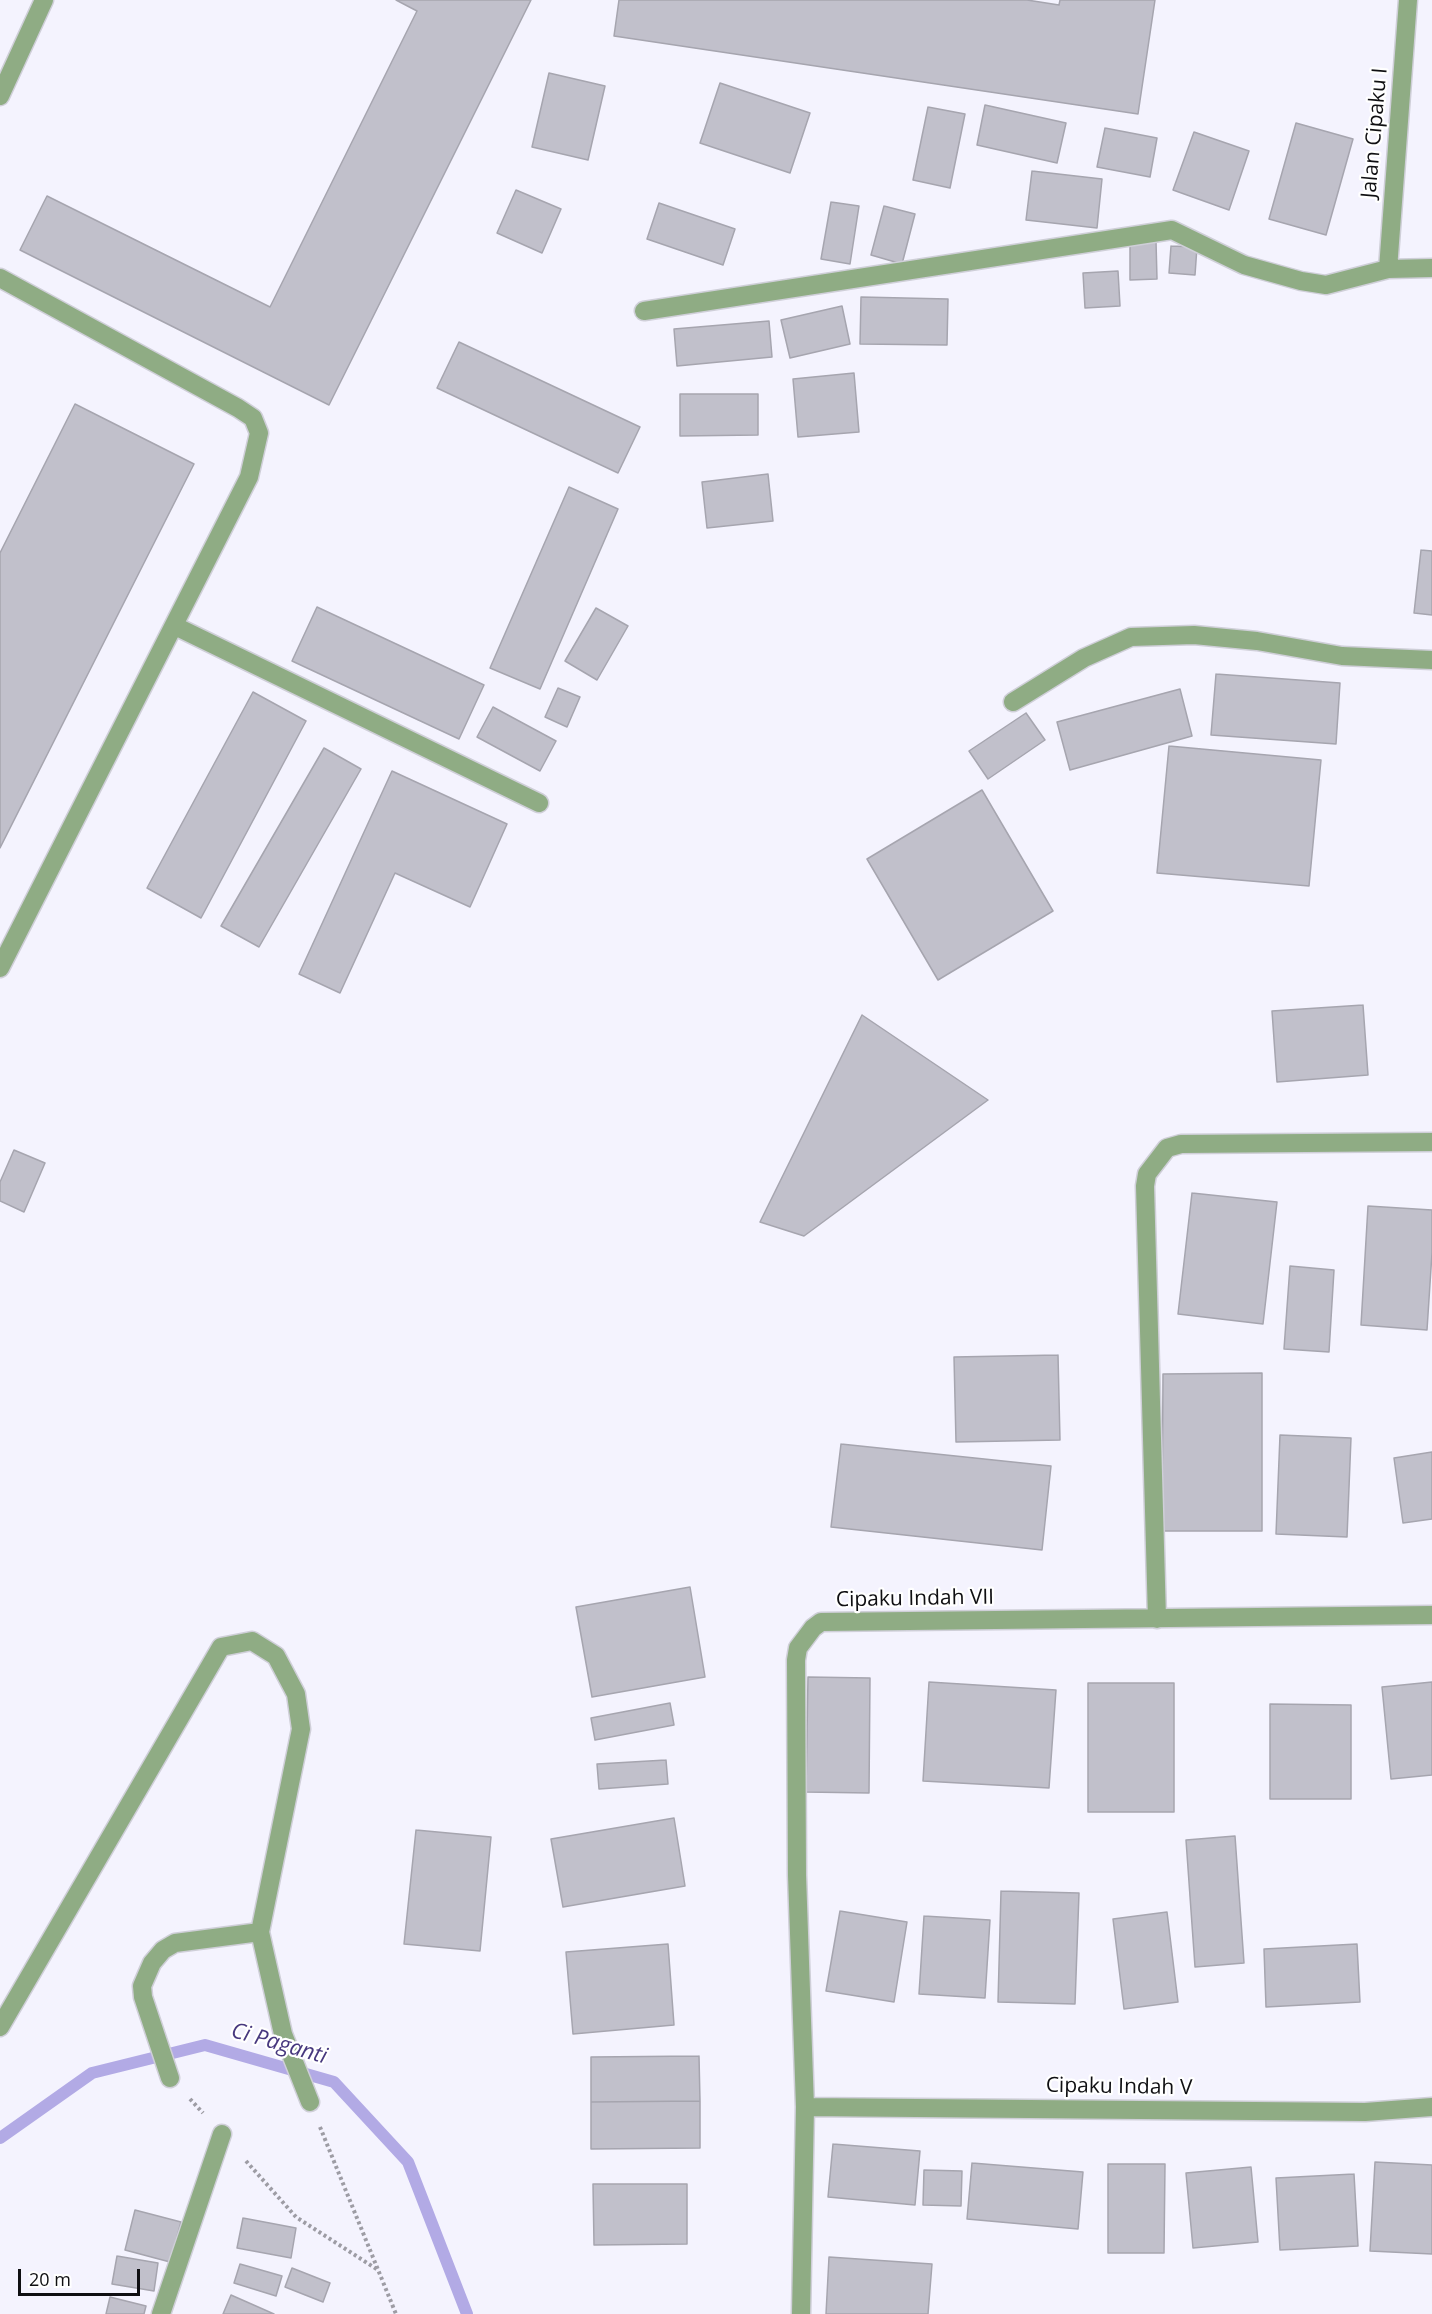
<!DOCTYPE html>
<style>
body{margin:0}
#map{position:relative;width:1432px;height:2314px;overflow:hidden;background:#f4f3fe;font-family:"Open Sans",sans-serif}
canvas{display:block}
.scale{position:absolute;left:18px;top:2269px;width:122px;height:27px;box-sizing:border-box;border:3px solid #0f0f12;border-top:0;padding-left:8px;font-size:18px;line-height:21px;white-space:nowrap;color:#0f0f12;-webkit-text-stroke:4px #fff;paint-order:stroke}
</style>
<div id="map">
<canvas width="1432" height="2314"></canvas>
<div class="scale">20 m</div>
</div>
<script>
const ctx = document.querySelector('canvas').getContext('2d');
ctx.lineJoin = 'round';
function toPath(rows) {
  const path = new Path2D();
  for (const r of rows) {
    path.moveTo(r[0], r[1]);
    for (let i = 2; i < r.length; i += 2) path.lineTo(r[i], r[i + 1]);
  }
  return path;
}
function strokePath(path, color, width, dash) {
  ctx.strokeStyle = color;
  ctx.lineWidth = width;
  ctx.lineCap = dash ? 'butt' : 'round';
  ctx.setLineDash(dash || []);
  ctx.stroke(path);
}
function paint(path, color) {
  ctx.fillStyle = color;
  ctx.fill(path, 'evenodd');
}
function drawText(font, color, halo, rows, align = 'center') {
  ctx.font = font + ' "Open Sans",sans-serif';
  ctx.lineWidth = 4.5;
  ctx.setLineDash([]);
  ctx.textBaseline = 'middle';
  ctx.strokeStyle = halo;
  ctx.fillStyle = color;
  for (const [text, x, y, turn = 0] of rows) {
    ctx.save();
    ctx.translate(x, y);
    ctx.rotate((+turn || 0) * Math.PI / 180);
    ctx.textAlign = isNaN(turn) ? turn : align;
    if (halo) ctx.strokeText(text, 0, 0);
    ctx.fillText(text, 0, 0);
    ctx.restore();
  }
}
const stream = toPath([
 [0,2138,92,2073,205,2045,334,2082,408,2162,467,2314]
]);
const building = toPath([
 [396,0,531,0,329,405,20,250,47,196,270,307,417,11,396,0],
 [619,0,1027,0,1059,5,1060,0,1155,0,1138,114,614,36,619,0],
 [549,73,605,86,588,160,532,147,549,73],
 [720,83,810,113,790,173,700,143,720,83],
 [985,105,1066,123,1057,163,977,145,985,105],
 [928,107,965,114,950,188,913,180,928,107],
 [1296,123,1353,139,1326,235,1269,219,1296,123],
 [1105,128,1157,138,1150,177,1097,167,1105,128],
 [1194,132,1249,151,1229,210,1173,190,1194,132],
 [1032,171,1102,179,1097,228,1026,220,1032,171],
 [516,190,561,209,542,253,497,233,516,190],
 [831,202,859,206,850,264,821,259,831,202],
 [659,203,735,229,723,265,647,239,659,203],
 [884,206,915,214,902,264,871,255,884,206],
 [1156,241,1157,279,1130,280,1130,242,1156,241],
 [1171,246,1197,247,1195,275,1169,273,1171,246],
 [1118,271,1120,306,1085,308,1083,273,1118,271],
 [861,297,948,299,947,345,860,344,861,297],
 [842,306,850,344,790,358,781,320,842,306],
 [769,321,772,357,677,366,674,329,769,321],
 [459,342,640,427,618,473,437,388,459,342],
 [854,373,859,432,798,437,793,379,854,373],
 [680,394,758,394,758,435,680,436,680,394],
 [75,404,194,464,0,848,0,553,75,404],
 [768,474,773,521,707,528,702,482,768,474],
 [569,487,618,509,540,689,490,668,569,487],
 [1421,550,1432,551,1432,615,1414,613,1421,550],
 [317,607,484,685,459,739,292,661,317,607],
 [596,608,628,626,597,680,565,661,596,608],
 [1216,674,1340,683,1336,744,1211,735,1216,674],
 [558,688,580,697,567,727,545,717,558,688],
 [1180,689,1192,736,1070,770,1057,722,1180,689],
 [253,692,306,721,201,918,147,888,253,692],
 [493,707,556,741,540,771,477,737,493,707],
 [1026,713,1045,740,988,779,969,751,1026,713],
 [1169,746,1321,760,1309,886,1157,873,1169,746],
 [324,748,361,769,259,947,221,926,324,748],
 [392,771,507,824,470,907,395,873,340,993,299,974,392,771],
 [982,790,1053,911,938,980,867,859,982,790],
 [1363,1005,1368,1075,1277,1082,1272,1011,1363,1005],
 [862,1015,988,1100,804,1236,760,1222,862,1015],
 [14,1150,45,1163,24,1212,0,1201,0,1182,14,1150],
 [1192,1193,1277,1202,1263,1324,1178,1314,1192,1193],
 [1368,1206,1432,1210,1432,1253,1427,1330,1361,1325,1368,1206],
 [1290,1266,1334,1270,1329,1352,1284,1349,1290,1266],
 [1058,1355,1060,1440,956,1442,954,1357,1058,1355],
 [1262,1373,1262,1531,1162,1531,1163,1374,1262,1373],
 [1280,1435,1351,1438,1347,1537,1276,1534,1280,1435],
 [841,1444,1051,1466,1042,1550,831,1527,841,1444],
 [1432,1452,1432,1519,1403,1523,1394,1458,1432,1452],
 [690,1587,705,1677,592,1697,576,1607,690,1587],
 [808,1677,870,1678,869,1793,806,1792,808,1677],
 [929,1682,1056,1690,1049,1788,923,1781,929,1682],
 [1432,1682,1432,1775,1391,1779,1382,1687,1432,1682],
 [1088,1683,1174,1683,1174,1812,1088,1812,1088,1683],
 [670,1703,674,1725,595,1740,591,1718,670,1703],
 [1270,1704,1351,1705,1351,1799,1270,1799,1270,1704],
 [666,1760,668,1784,599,1789,597,1764,666,1760],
 [674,1818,685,1886,563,1907,551,1839,674,1818],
 [416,1830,491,1837,480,1951,404,1944,416,1830],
 [1235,1836,1244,1963,1195,1967,1186,1840,1235,1836],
 [1001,1891,1079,1893,1075,2004,998,2002,1001,1891],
 [840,1911,907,1922,894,2002,826,1991,840,1911],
 [1167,1912,1178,2002,1124,2009,1113,1919,1167,1912],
 [924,1916,990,1920,985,1998,919,1994,924,1916],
 [668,1944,674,2025,573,2034,566,1952,668,1944],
 [1357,1944,1360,2002,1266,2007,1264,1949,1357,1944],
 [699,2056,700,2101,591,2102,591,2057,699,2056],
 [700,2101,700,2148,591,2149,591,2102,700,2101],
 [833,2144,920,2151,915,2205,828,2197,833,2144],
 [1375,2162,1432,2165,1432,2254,1370,2251,1375,2162],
 [972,2163,1083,2172,1078,2229,967,2219,972,2163],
 [1108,2164,1165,2164,1164,2253,1108,2253,1108,2164],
 [1251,2167,1258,2242,1193,2248,1186,2173,1251,2167],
 [924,2170,962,2171,961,2206,923,2205,924,2170],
 [1354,2174,1358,2246,1280,2250,1276,2178,1354,2174],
 [593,2184,687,2184,687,2244,594,2245,593,2184],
 [135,2210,181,2222,170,2262,125,2250,135,2210],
 [243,2218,296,2228,291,2258,237,2248,243,2218],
 [117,2256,158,2263,154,2291,112,2284,117,2256],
 [829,2257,932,2264,928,2314,826,2314,829,2257],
 [240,2264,282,2276,276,2296,234,2283,240,2264],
 [292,2268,330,2283,323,2302,285,2287,292,2268],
 [231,2295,274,2314,223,2314,231,2295],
 [110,2297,146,2306,144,2314,106,2314,110,2297]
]);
const path = toPath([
 [190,2099,203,2113],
 [320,2127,396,2314],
 [246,2161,296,2217,378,2270]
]);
const street = toPath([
 [0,96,44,0],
 [1388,269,1408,0],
 [0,278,238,408,253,418,259,433,249,477,0,968],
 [644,311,1172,230,1244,265,1301,281,1326,285,1388,269,1432,268],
 [175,626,539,803],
 [1013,702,1084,658,1131,637,1194,635,1257,641,1342,656,1432,660],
 [1157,1619,1145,1186,1147,1174,1167,1148,1181,1144,1432,1142],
 [0,2027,221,1647,252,1641,276,1656,296,1694,301,1729,260,1932,283,2034,310,2102],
 [170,2078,143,1997,142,1986,152,1963,163,1950,175,1943,260,1932],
 [805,2107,1365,2112,1432,2107],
 [161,2314,222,2134],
 [801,2314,805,2107,797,1875,796,1660,798,1648,813,1628,821,1622,1432,1615]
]);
const streetNames = [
 ["Jalan Cipaku I",1375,133,-85],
 ["Cipaku Indah VII",915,1599,-1],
 ["Cipaku Indah V",1119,2087,1]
];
const waterNames = [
 ["Ci Paganti",279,2044,16]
];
strokePath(stream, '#b2aae5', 12);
paint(building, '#c1c0cb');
strokePath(building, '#a6a5af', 1.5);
strokePath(street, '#cfcfd8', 21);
strokePath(path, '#9d9ca4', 4, [3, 3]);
strokePath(street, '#8fac84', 18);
drawText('21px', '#0f0f12', '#fff', streetNames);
drawText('italic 22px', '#47387e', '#fff', waterNames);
</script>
